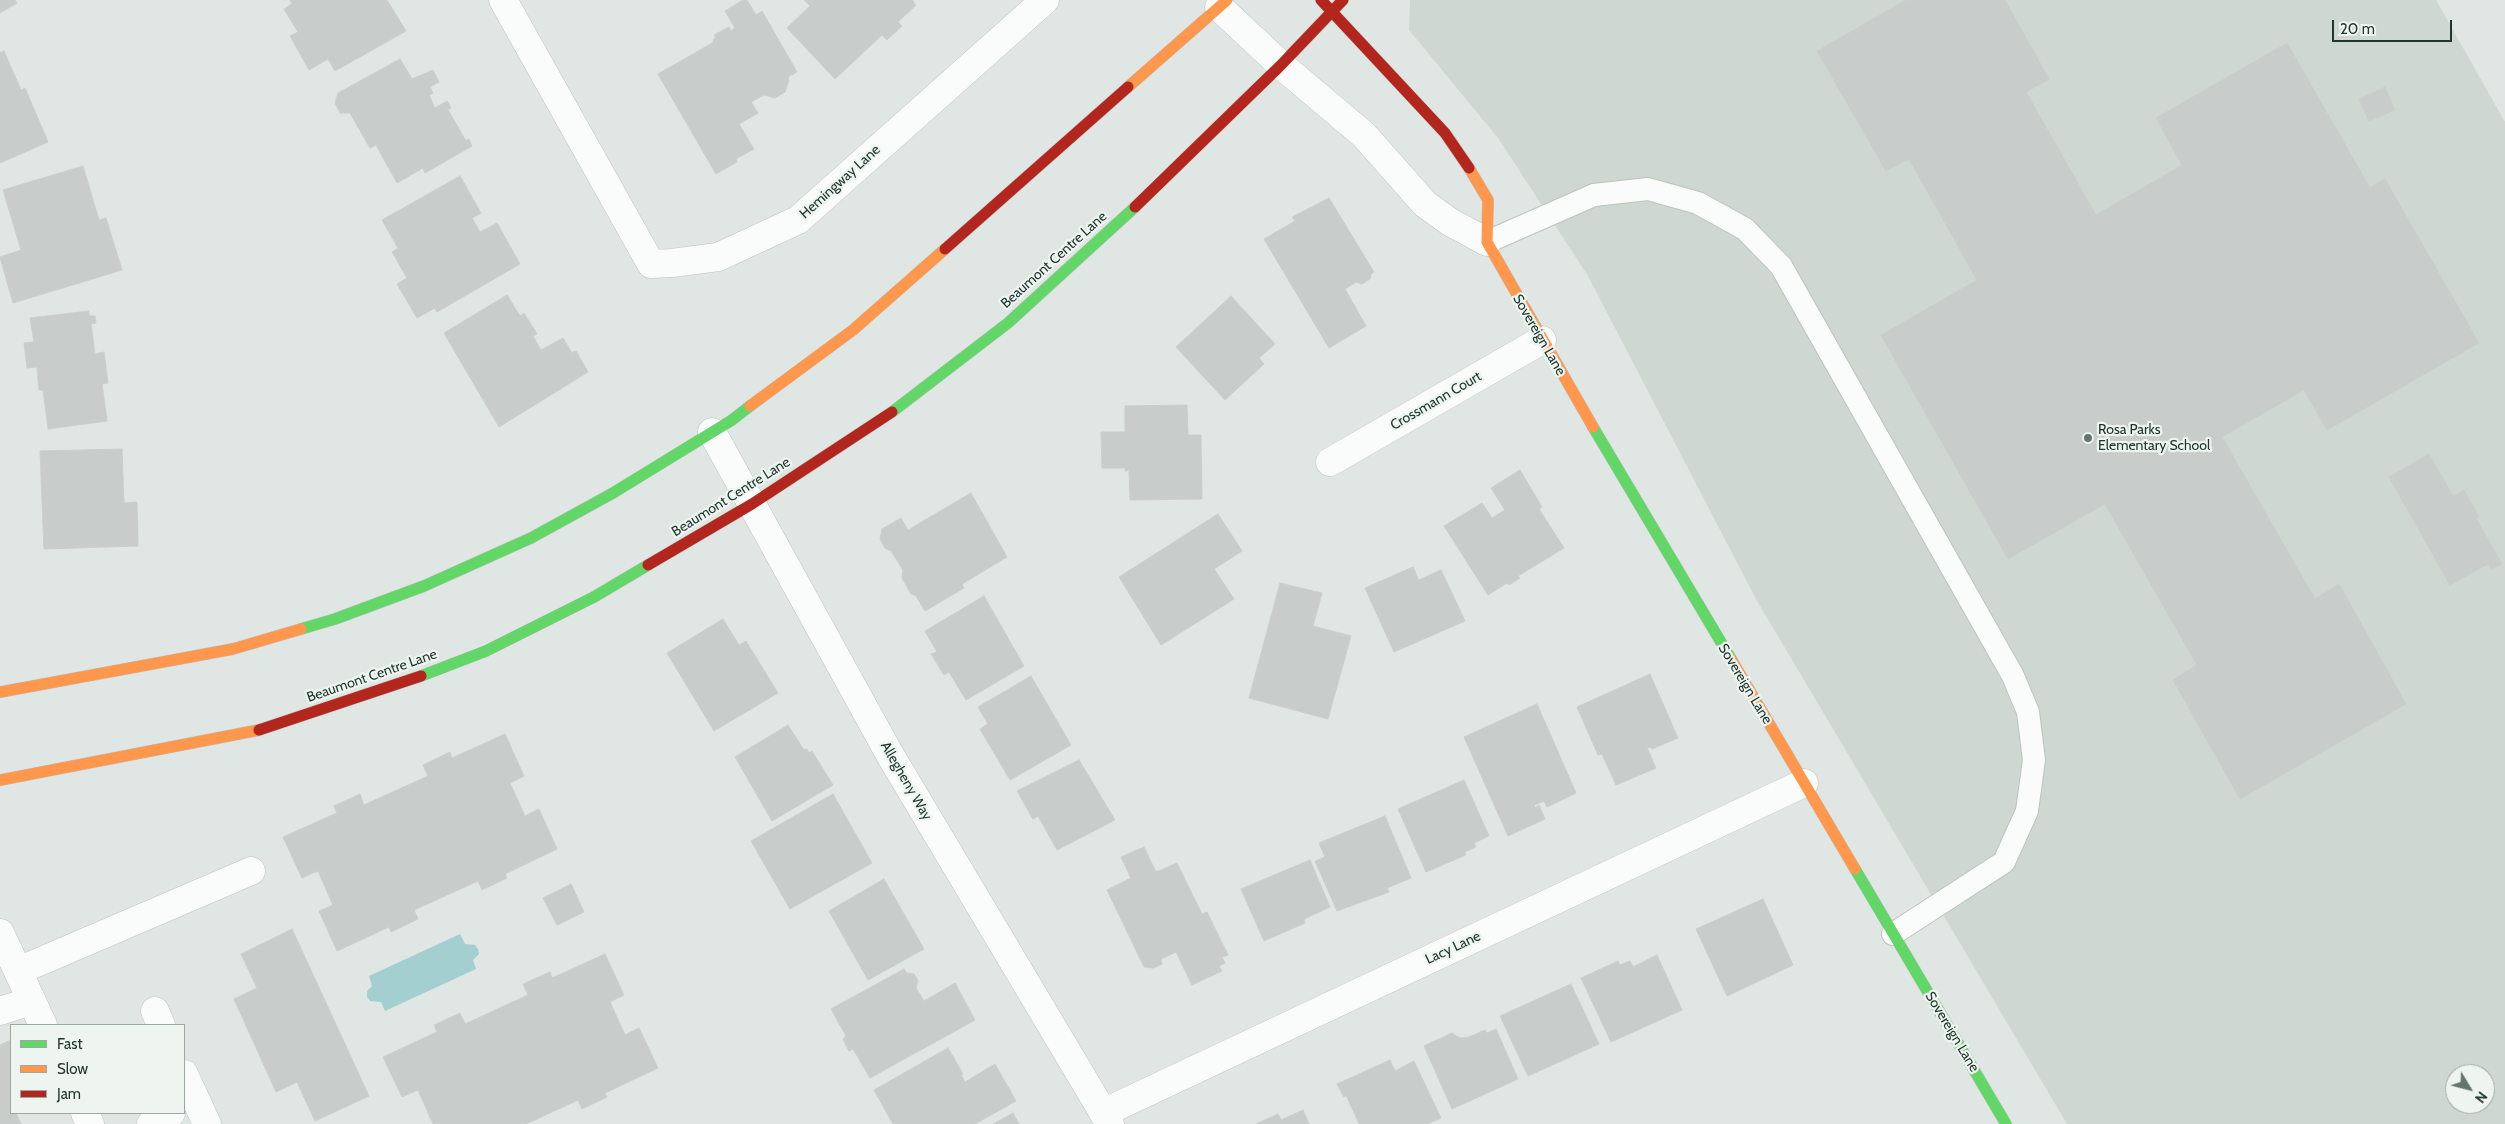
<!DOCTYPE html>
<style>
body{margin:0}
#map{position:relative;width:2505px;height:1124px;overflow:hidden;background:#e0e6e3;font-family:Cabin,sans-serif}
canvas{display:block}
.legend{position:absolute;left:10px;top:1024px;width:175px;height:90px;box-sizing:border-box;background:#eef5f1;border:1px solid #9ca9a3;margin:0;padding:6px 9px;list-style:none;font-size:15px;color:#21362f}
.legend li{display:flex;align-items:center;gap:10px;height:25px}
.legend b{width:25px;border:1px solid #9ca9a3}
.north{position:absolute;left:2445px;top:1064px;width:50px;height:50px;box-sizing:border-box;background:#eef5f1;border:1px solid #9ca9a3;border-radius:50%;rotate:127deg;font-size:14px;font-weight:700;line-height:20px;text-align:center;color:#21362f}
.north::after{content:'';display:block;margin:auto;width:18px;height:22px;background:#64746e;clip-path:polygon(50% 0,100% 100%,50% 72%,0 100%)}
.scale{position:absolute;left:2332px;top:20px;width:120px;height:22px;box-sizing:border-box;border:2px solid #21362f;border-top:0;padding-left:6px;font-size:15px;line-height:18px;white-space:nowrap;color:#21362f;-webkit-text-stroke:4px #eef5f1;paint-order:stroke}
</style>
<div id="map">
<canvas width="2505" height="1124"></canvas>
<ul class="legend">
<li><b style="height:6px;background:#63d668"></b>Fast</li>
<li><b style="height:6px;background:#ff974d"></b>Slow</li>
<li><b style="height:6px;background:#b3261e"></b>Jam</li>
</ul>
<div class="north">N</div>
<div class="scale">20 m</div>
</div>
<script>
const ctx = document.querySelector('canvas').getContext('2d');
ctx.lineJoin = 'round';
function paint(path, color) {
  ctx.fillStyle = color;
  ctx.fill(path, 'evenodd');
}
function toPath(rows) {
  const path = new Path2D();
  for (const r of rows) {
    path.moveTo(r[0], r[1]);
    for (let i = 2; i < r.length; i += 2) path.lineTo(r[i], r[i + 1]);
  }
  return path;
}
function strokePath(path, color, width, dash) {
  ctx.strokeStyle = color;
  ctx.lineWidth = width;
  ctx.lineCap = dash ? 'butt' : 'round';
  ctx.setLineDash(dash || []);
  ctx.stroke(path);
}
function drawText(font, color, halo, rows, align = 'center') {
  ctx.font = font + ' Cabin,sans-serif';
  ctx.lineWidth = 4.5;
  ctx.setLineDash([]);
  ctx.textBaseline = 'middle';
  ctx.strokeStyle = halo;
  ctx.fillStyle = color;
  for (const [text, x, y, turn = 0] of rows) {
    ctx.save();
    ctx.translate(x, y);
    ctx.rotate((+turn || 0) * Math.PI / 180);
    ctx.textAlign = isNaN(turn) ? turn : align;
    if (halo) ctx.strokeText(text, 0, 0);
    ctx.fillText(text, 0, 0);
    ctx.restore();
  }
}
const built = toPath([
 [1410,0,2436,0,2505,122,2505,1124,2067,1124,1756,599,1588,276,1498,138,1409,30],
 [2455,1074,2485,1074,2485,1104,2455,1104]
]);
const water = toPath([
 [460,934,465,944,475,945,478,949,479,954,473,960,476,969,385,1011,381,1002,370,1001,367,997,367,991,372,986,369,976]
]);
const building = toPath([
 [0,0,15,0,17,3,0,13,0,0],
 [290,0,387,0,406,31,335,71,328,59,309,70,290,36,298,32,284,9,292,4,290,0],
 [743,0,747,0,756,15,762,11,797,72,788,77,789,80,785,92,775,98,764,95,751,102,758,113,739,124,754,149,736,159,737,162,716,174,658,74,714,42,713,40,716,38,714,35,729,27,731,31,735,28,725,11,743,0],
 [804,0,912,0,916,5,898,22,902,26,887,40,882,35,835,79,787,28,810,6,804,0],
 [1906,0,2005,0,2049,79,2026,92,2096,215,2182,165,2156,118,2287,43,2370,188,2385,179,2479,343,2327,430,2304,390,2222,437,2315,599,2339,584,2406,704,2240,799,2173,680,2197,665,2105,504,2008,559,1881,335,1977,280,1909,159,1886,171,1817,51,1906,0],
 [4,51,21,90,25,88,48,142,0,163,0,53,4,51],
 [400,59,412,79,433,70,439,82,430,87,433,93,429,95,435,108,447,101,451,108,448,110,466,141,469,139,472,146,425,173,423,168,397,183,376,145,370,148,350,113,340,113,335,103,338,93,400,59],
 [2385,87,2395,110,2369,121,2359,99,2385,87],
 [83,166,99,220,106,218,122,270,13,303,0,257,21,250,3,190,83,166],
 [460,176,481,213,472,218,480,232,497,223,520,264,437,312,435,308,417,318,397,284,407,278,392,252,398,248,382,220,460,176],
 [1329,198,1374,272,1371,274,1370,279,1362,284,1356,282,1345,289,1366,326,1329,348,1264,239,1295,221,1292,217,1329,198],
 [507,295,520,316,524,313,537,334,533,336,541,350,563,338,572,353,576,351,588,372,499,427,444,333,507,295],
 [1231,296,1275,344,1259,358,1264,364,1225,400,1176,347,1231,296],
 [89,311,89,316,95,316,96,323,91,324,95,354,104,352,108,383,102,384,107,421,48,429,43,390,39,390,37,367,27,368,24,343,34,342,30,318,89,311],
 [1187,405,1188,435,1201,435,1202,499,1130,500,1129,470,1125,471,1125,468,1102,468,1101,432,1125,432,1125,406,1187,405],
 [122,449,124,503,137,502,138,546,44,549,40,451,122,449],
 [2429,454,2453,496,2464,490,2479,517,2476,518,2502,564,2491,569,2488,564,2450,585,2389,477,2429,454],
 [1520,470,1542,507,1539,509,1564,548,1518,576,1520,578,1509,585,1507,583,1488,595,1444,526,1482,503,1492,518,1505,510,1491,488,1520,470],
 [971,493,1007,557,962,584,964,588,925,611,916,596,911,594,902,578,903,570,891,551,885,548,880,539,882,529,901,518,908,530,971,493],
 [1218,514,1242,551,1214,569,1234,599,1161,645,1119,577,1218,514],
 [1413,567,1419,580,1441,570,1465,621,1394,652,1365,588,1413,567],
 [1280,583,1322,593,1313,626,1351,636,1328,719,1249,698,1280,583],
 [984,596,1024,666,966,700,949,672,944,675,931,654,937,652,925,631,984,596],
 [723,619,739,645,746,641,778,693,714,731,667,653,723,619],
 [1650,674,1678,738,1652,749,1651,747,1647,748,1656,768,1616,785,1602,754,1598,755,1577,707,1650,674],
 [1031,676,1071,745,1010,780,980,729,988,724,978,707,1031,676],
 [1537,704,1576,793,1547,807,1544,801,1534,805,1535,808,1539,805,1545,819,1508,836,1464,737,1537,704],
 [788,725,804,750,807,749,809,753,812,751,833,785,772,821,735,757,788,725],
 [505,734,524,776,510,783,525,816,539,809,557,849,505,874,507,878,482,890,478,881,414,910,418,919,391,932,389,927,337,951,319,911,333,905,318,871,302,878,283,837,337,813,334,806,360,794,364,805,428,776,423,765,450,752,452,758,505,734],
 [1079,760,1115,820,1057,850,1038,816,1033,819,1017,791,1079,760],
 [1464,780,1489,836,1474,843,1476,847,1465,852,1466,855,1426,872,1398,809,1464,780],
 [833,794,872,863,790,909,751,841,833,794],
 [1385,816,1411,878,1387,888,1389,892,1337,911,1315,861,1325,857,1319,843,1385,816],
 [1144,847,1156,872,1177,863,1202,914,1207,912,1228,955,1222,957,1225,963,1219,966,1222,971,1192,985,1176,952,1161,959,1162,964,1153,968,1144,967,1107,890,1131,878,1121,857,1144,847],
 [1310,860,1330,907,1304,919,1305,923,1264,941,1241,889,1310,860],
 [884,879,924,949,868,980,829,911,884,879],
 [571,884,584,912,557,925,543,898,571,884],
 [1763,899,1793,965,1727,996,1696,929,1763,899],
 [292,929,369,1096,315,1121,297,1082,276,1092,234,999,257,988,241,954,292,929],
 [605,954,624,995,610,1002,625,1035,639,1028,658,1068,605,1093,607,1097,582,1109,578,1100,526,1124,433,1124,418,1090,402,1097,383,1057,437,1032,434,1025,460,1013,465,1024,528,995,523,984,550,972,552,978,605,954],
 [1657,955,1682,1010,1611,1042,1581,978,1618,961,1620,965,1630,961,1633,967,1657,955],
 [904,969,907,973,914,974,918,981,916,988,924,1001,955,983,975,1020,870,1078,853,1049,849,1051,843,1039,846,1036,831,1009,904,969],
 [1571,984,1599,1044,1528,1076,1500,1016,1571,984],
 [1496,1029,1518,1079,1452,1109,1424,1046,1452,1033,1460,1038,1469,1037,1485,1030,1487,1033,1496,1029],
 [11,1040,11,1113,16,1113,21,1124,0,1124,0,1045,11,1040],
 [948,1048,963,1074,961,1075,965,1082,995,1064,1016,1101,975,1124,893,1124,874,1090,948,1048],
 [1390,1060,1395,1071,1414,1061,1441,1118,1427,1124,1359,1124,1346,1095,1344,1097,1337,1084,1390,1060],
 [1303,1110,1309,1124,1256,1124,1278,1114,1281,1120,1303,1110],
 [1013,1113,1019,1124,993,1124,1013,1113]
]);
const lane = toPath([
 [1487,242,1594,195,1648,189,1698,203,1745,229,1781,266,2013,676,2028,712,2034,760,2027,811,2004,862,1893,934]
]);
const street = toPath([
 [503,0,651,264,672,263,718,257,798,220,1045,0],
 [1219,7,1281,65,1364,135,1425,204,1450,222,1487,242],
 [712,432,889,753,1110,1124],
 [1330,462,1542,340],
 [0,933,43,1025],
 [18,971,251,871],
 [0,1011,32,1001],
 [155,1011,161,1025],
 [184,1074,207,1124],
 [85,1113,90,1124],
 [1103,1113,1804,783],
 [151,1124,171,1113]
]);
const fast = toPath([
 [892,412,1008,323,1135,207],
 [1593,427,1731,659],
 [301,629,335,619,424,586,531,538,613,493,732,420,750,406],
 [421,676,486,651,594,597,648,565],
 [1855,869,2006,1124]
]);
const slow = toPath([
 [1128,87,1227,0],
 [1469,168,1488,200,1487,242,1593,427],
 [750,406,853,330,945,249],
 [1731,659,1855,869],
 [0,692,233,649,301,629],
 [0,780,259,730]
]);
const jam = toPath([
 [1321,0,1445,133,1469,168],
 [1135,207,1281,65,1343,0],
 [945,249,1128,87],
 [648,565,752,504,892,412],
 [259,730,421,676]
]);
const markers = [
 [2088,438,5,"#64746e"]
];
const streetNames = [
 ["Hemingway Lane",840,182,-42],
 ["Beaumont Centre Lane",1054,260,-42],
 ["Sovereign Lane",1539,335,60],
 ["Crossmann Court",1436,401,-30],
 ["Beaumont Centre Lane",731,497,-32],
 ["Beaumont Centre Lane",372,676,-19],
 ["Sovereign Lane",1745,684,59],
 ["Allegheny Way",906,781,60],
 ["Lacy Lane",1453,948,-25],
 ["Sovereign Lane",1952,1032,59]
];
const poiNames = [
 ["Rosa Parks",2098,430],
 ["Elementary School",2098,446]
];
paint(built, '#cfd7d3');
paint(water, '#a4cfd1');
paint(building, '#c8cdcb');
strokePath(building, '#c9cfcc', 1);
strokePath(lane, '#bdc3c0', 24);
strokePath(street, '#bdc3c0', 29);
strokePath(fast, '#bdc3c0', 12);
strokePath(slow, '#bdc3c0', 12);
strokePath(jam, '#bdc3c0', 12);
strokePath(lane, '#fafbfb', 22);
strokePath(street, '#fafbfb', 28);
strokePath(fast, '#63d668', 11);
strokePath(slow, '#ff974d', 11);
strokePath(jam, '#b3261e', 11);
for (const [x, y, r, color] of markers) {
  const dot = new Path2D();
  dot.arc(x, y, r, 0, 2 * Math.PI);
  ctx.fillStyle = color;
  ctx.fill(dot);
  strokePath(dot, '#eef5f1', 2);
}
drawText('14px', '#21362f', '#eef5f1', streetNames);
drawText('14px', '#21362f', '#eef5f1', poiNames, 'left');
</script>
